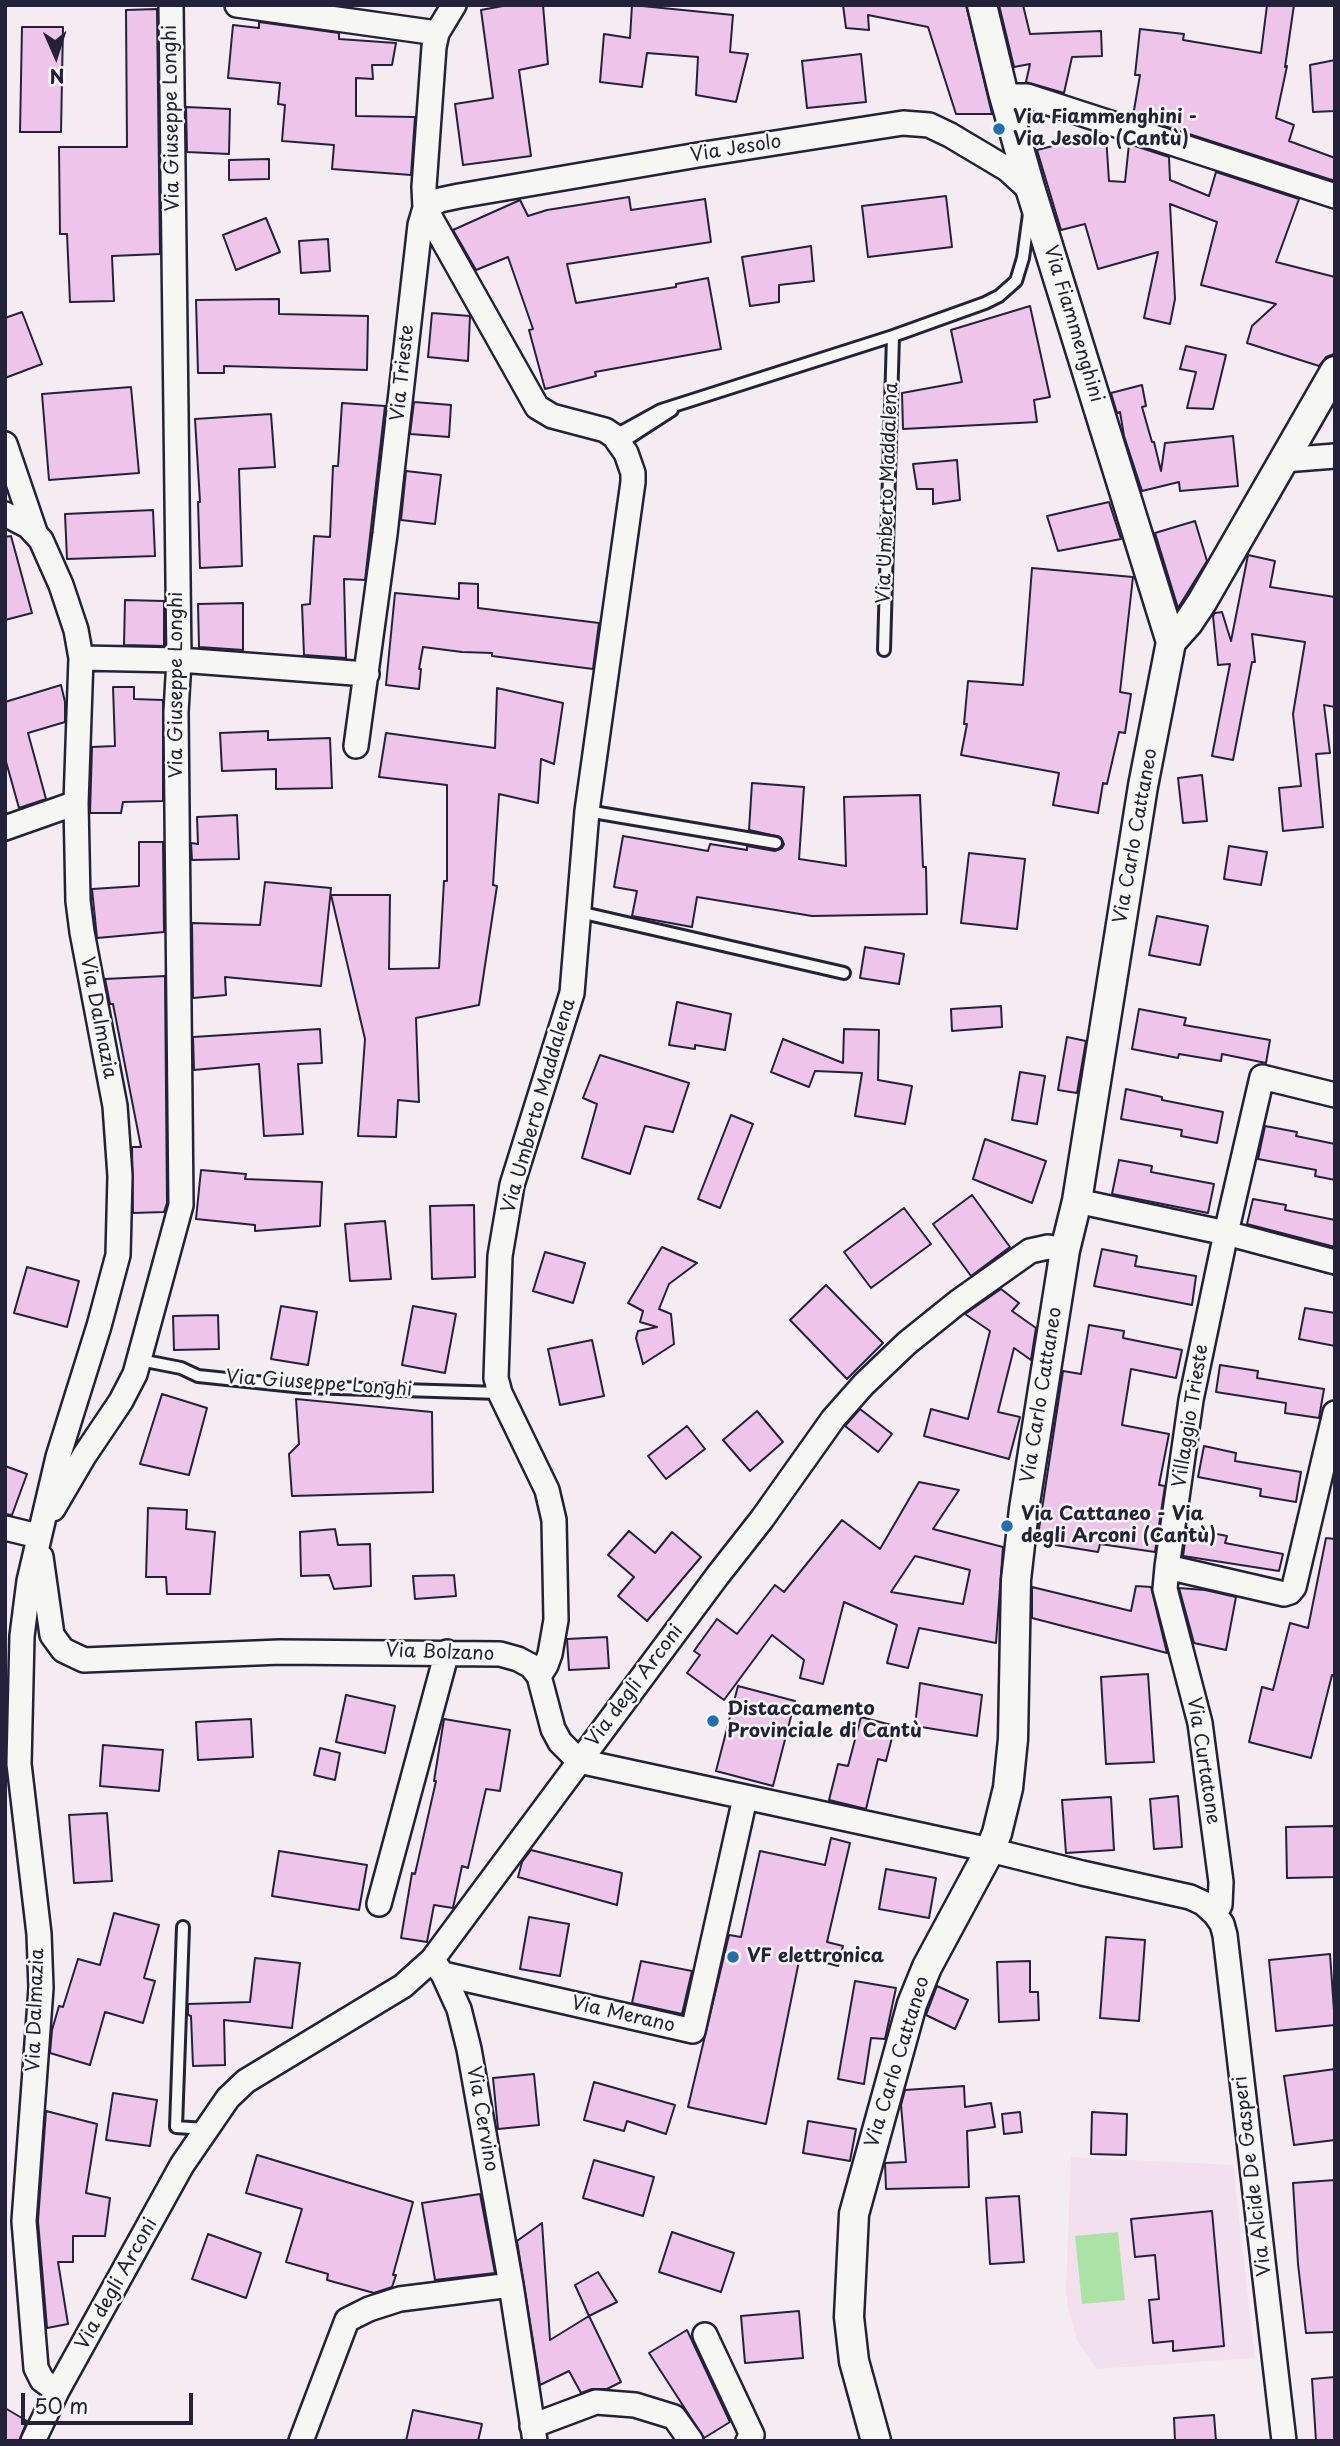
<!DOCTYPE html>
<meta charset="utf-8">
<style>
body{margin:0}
#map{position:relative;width:1340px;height:2446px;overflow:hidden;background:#f4ecf1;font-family:"Playpen Sans",sans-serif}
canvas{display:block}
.frame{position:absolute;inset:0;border:7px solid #22223b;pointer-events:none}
.north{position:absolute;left:21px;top:21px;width:70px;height:70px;-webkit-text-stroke:5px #f6f6f2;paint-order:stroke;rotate:177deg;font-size:19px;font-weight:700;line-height:28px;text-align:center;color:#22223b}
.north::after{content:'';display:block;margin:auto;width:24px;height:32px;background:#22223b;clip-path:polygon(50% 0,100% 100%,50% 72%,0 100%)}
.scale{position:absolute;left:21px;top:2393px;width:172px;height:32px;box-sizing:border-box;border:4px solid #22223b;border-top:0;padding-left:9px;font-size:21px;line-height:24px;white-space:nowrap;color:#22223b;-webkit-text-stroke:5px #f6f6f2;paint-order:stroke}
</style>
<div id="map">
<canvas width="1340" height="2446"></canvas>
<div class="frame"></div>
<div class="north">N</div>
<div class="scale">50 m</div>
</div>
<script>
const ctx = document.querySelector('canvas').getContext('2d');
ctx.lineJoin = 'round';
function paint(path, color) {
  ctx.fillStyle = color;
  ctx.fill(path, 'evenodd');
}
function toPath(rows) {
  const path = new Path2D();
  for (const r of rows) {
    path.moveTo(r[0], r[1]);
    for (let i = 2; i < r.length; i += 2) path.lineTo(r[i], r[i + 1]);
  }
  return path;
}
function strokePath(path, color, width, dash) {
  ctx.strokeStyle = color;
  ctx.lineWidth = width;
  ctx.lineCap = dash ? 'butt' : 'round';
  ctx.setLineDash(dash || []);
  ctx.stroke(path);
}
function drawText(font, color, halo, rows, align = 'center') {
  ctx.font = font + ' "Playpen Sans",sans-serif';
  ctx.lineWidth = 5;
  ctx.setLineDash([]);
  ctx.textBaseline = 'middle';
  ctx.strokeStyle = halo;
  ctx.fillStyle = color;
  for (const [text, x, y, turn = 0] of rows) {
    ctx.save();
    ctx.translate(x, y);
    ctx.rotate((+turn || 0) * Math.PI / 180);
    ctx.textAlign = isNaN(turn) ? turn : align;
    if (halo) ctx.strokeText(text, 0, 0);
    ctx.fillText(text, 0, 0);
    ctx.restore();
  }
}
const built = toPath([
 [1071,2157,1233,2165,1255,2358,1096,2369,1077,2340,1068,2308,1066,2290]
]);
const green = toPath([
 [1118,2232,1125,2300,1082,2304,1075,2236]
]);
const building = toPath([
 [508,5,543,5,548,64,519,70,531,156,463,165,455,104,493,98,481,10,508,5],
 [632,5,733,15,730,52,748,54,736,102,696,95,698,57,647,53,642,87,600,82,604,34,630,38,632,5],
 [843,5,966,5,992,114,956,114,928,27,868,15,869,30,846,28,843,5],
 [999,5,1023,5,1030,34,1101,31,1102,56,1072,57,1064,93,1026,82,1030,64,1014,67,999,5],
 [1267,5,1294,5,1285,67,1287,66,1276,118,1294,125,1289,141,1335,158,1335,181,1133,116,1140,75,1135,75,1140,29,1184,34,1183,40,1261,53,1267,5],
 [157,9,160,254,112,256,114,301,70,302,67,234,60,234,59,147,127,147,126,10,157,9],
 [259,22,339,33,339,39,396,43,392,65,372,65,373,79,356,78,356,116,415,117,411,175,332,169,334,145,282,141,285,105,278,104,280,83,228,78,233,25,259,28,259,22],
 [22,27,63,27,61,132,20,132,22,27],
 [861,54,866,102,807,108,802,61,861,54],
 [1335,60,1335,111,1313,112,1310,65,1335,60],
 [186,107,230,109,229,154,187,152,186,107],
 [1100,134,1106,136,1109,181,1125,182,1129,144,1169,157,1170,180,1209,196,1216,172,1299,199,1276,262,1335,277,1334,354,1326,357,1319,366,1247,343,1252,326,1276,304,1201,285,1217,222,1170,204,1175,299,1170,324,1144,318,1158,252,1098,269,1085,224,1061,230,1037,150,1100,134],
 [269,159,269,179,229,180,229,160,269,159],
 [946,196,952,247,868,257,862,206,946,196],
 [629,197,631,210,705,199,711,242,567,264,576,303,676,287,676,284,708,278,721,349,595,372,596,376,545,389,529,330,533,329,508,257,476,270,453,230,520,200,528,216,547,210,629,197],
 [266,218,280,252,236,270,223,235,266,218],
 [328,239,330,271,301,273,299,241,328,239],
 [811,246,814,281,779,285,779,302,750,306,742,257,811,246],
 [279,299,279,314,368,316,367,370,224,366,224,373,198,373,196,300,279,299],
 [1030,306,1050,397,1034,400,1037,422,903,429,902,393,962,382,951,330,1030,306],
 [22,312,42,364,5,378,5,318,22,312],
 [432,313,470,316,468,361,428,357,432,313],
 [1186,346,1226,355,1213,409,1187,408,1196,372,1180,369,1186,346],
 [1142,385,1146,406,1142,407,1152,442,1154,442,1161,471,1165,443,1233,436,1238,486,1180,491,1179,482,1142,491,1124,436,1120,412,1117,413,1111,393,1142,385],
 [131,387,139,473,49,480,42,394,131,387],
 [414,402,451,405,449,437,410,434,414,402],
 [342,403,385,406,365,580,344,579,346,658,304,655,302,605,310,604,314,536,330,537,333,466,338,466,342,403],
 [271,414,275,467,239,469,242,566,200,568,198,502,200,502,195,419,271,414],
 [957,460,960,500,933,504,933,489,917,489,913,464,957,460],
 [406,471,441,475,435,524,401,520,406,471],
 [1109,502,1121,539,1058,551,1047,516,1109,502],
 [153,510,155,556,67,559,65,514,153,510],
 [1195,521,1207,561,1178,608,1155,533,1195,521],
 [11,536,32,613,5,620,5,537,11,536],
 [1248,555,1275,561,1270,587,1335,597,1335,707,1324,705,1330,753,1316,754,1323,827,1283,831,1279,788,1301,786,1293,714,1305,642,1252,634,1255,662,1252,662,1233,760,1212,756,1230,664,1218,665,1213,616,1215,613,1222,612,1231,641,1248,555],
 [1032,568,1133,577,1120,692,1131,694,1125,733,1119,732,1107,784,1103,783,1098,813,1053,805,1059,773,961,755,967,724,964,724,968,681,1023,685,1032,568],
 [459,583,478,584,478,608,599,623,593,669,492,656,492,653,462,652,423,647,419,669,421,669,419,689,386,685,395,593,459,599,459,583],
 [125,600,164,601,164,646,124,645,125,600],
 [243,603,243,650,199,647,198,604,243,603],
 [61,685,65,702,65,722,28,733,46,799,19,808,5,758,5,702,61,685],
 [113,687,134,687,134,699,163,700,163,801,123,802,121,813,90,813,92,747,115,746,113,687],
 [497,688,563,703,554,764,541,759,538,803,499,794,493,885,497,886,479,1005,416,1018,419,1102,398,1100,396,1137,358,1136,365,1039,331,895,390,895,389,969,439,968,444,881,447,881,447,785,379,777,386,733,495,748,497,688],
 [268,731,268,740,330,738,332,788,276,789,276,769,222,771,220,733,268,731],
 [1202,775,1207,821,1183,823,1178,778,1202,775],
 [752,783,804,787,799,859,846,866,844,797,920,795,923,867,926,867,927,914,812,916,697,897,692,927,632,916,637,891,614,887,623,836,708,851,710,844,747,850,747,846,775,851,782,848,784,844,780,837,749,830,752,783],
 [237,815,239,859,192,860,191,843,198,844,197,817,237,815],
 [139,842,163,842,164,932,97,938,92,889,139,886,139,842],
 [1229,846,1267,852,1261,885,1224,879,1229,846],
 [969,853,1025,859,1017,929,961,923,969,853],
 [265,882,331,888,321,986,225,977,226,995,193,998,192,923,260,925,265,882],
 [1157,916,1208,926,1200,965,1149,955,1157,916],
 [865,947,904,954,899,984,860,978,865,947],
 [165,976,167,1203,164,1212,133,1213,132,1147,141,1147,113,1004,110,1004,105,979,165,976],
 [677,1002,731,1014,725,1050,695,1045,695,1049,669,1045,677,1002],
 [1001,1006,1002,1027,952,1031,951,1009,1001,1006],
 [1139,1009,1186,1018,1184,1025,1270,1040,1266,1063,1222,1054,1221,1061,1179,1054,1178,1058,1132,1049,1139,1009],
 [320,1029,322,1063,298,1064,303,1134,264,1136,259,1064,194,1070,193,1037,320,1029],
 [844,1029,879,1030,878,1080,912,1086,905,1124,855,1116,862,1073,815,1071,809,1087,771,1072,783,1039,843,1063,844,1029],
 [1067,1037,1086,1041,1077,1093,1058,1090,1067,1037],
 [600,1055,689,1083,673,1132,645,1126,630,1174,582,1158,597,1104,583,1098,600,1055],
 [1020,1072,1045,1076,1037,1124,1012,1120,1020,1072],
 [1126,1089,1162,1097,1162,1100,1223,1112,1217,1143,1181,1136,1182,1130,1121,1119,1126,1089],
 [731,1115,753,1124,720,1208,698,1199,731,1115],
 [1265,1126,1297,1132,1296,1136,1335,1144,1335,1180,1315,1176,1316,1170,1258,1159,1265,1126],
 [985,1139,1046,1161,1032,1203,973,1179,985,1139],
 [1119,1160,1152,1166,1151,1172,1214,1184,1208,1213,1112,1194,1119,1160],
 [201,1170,246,1174,245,1179,322,1182,320,1226,255,1231,255,1225,196,1219,201,1170],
 [972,1195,1010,1247,971,1276,933,1224,972,1195],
 [1253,1199,1286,1205,1285,1210,1335,1220,1335,1247,1247,1224,1253,1199],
 [474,1205,475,1277,432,1279,430,1206,474,1205],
 [904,1208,931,1244,871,1288,844,1252,904,1208],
 [385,1221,391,1279,350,1281,345,1224,385,1221],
 [662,1247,697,1263,669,1284,659,1309,671,1314,674,1344,643,1364,636,1338,638,1331,657,1327,640,1322,643,1311,628,1303,662,1247],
 [1102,1249,1137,1256,1135,1266,1196,1276,1192,1305,1094,1286,1102,1249],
 [545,1252,585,1263,573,1303,533,1291,545,1252],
 [27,1267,79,1281,67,1327,14,1313,27,1267],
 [826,1285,883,1343,847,1379,790,1320,826,1285],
 [1001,1289,1019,1303,1012,1311,1036,1328,1031,1360,1014,1348,998,1412,1020,1417,1009,1459,924,1436,931,1409,968,1419,990,1331,965,1314,1001,1289],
 [281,1306,317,1312,308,1365,271,1359,281,1306],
 [413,1306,456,1314,445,1373,402,1365,413,1306],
 [1305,1308,1335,1313,1335,1346,1299,1339,1305,1308],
 [218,1315,219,1349,174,1350,173,1316,218,1315],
 [1089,1325,1124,1331,1123,1338,1182,1350,1176,1378,1131,1369,1122,1425,1169,1434,1159,1485,1165,1486,1155,1552,1100,1544,1098,1552,1037,1542,1063,1371,1081,1374,1089,1325],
 [592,1340,604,1396,560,1405,548,1349,592,1340],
 [1220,1365,1258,1371,1257,1378,1324,1389,1319,1418,1285,1413,1286,1403,1216,1392,1220,1365],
 [162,1394,207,1408,189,1475,140,1464,162,1394],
 [296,1399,432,1412,433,1492,292,1496,289,1454,299,1444,296,1399],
 [860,1409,892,1434,878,1452,845,1426,860,1409],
 [757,1411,783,1442,750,1471,723,1440,757,1411],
 [687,1426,705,1449,666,1479,648,1456,687,1426],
 [1204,1446,1236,1453,1235,1461,1301,1472,1296,1502,1260,1496,1261,1489,1198,1477,1204,1446],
 [5,1466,27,1474,12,1515,5,1514,5,1466],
 [919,1482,959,1490,933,1529,1003,1547,996,1643,919,1628,908,1668,887,1663,897,1625,844,1602,823,1684,800,1678,804,1660,772,1635,724,1700,687,1673,700,1655,694,1651,717,1619,737,1634,775,1585,784,1592,842,1520,880,1549,919,1482],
 [915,1556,970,1570,963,1604,891,1592,915,1556],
 [148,1508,187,1510,186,1529,215,1532,210,1594,167,1594,166,1577,146,1577,148,1508],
 [1187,1528,1227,1536,1225,1543,1283,1554,1279,1571,1183,1556,1187,1528],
 [335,1529,338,1545,370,1544,371,1586,334,1589,329,1575,301,1576,300,1532,335,1529],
 [629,1531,655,1553,672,1532,701,1557,647,1621,618,1596,634,1577,608,1555,629,1531],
 [1326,1538,1335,1539,1335,1676,1332,1675,1311,1758,1249,1742,1262,1687,1273,1690,1290,1623,1308,1628,1326,1538],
 [454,1575,456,1596,415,1599,413,1576,454,1575],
 [1136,1586,1151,1587,1167,1653,1032,1618,1032,1587,1131,1611,1136,1586],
 [1179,1588,1205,1590,1236,1597,1226,1650,1194,1643,1179,1588],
 [607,1637,609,1668,569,1670,567,1639,607,1637],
 [1148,1674,1154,1762,1106,1764,1101,1677,1148,1674],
 [920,1683,982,1695,977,1736,915,1726,920,1683],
 [738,1686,795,1701,773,1786,716,1771,738,1686],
 [346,1695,395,1706,385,1753,336,1742,346,1695],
 [861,1717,895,1726,886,1761,878,1759,866,1809,829,1800,838,1764,848,1766,861,1717],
 [251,1719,253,1757,198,1760,196,1722,251,1719],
 [444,1719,510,1730,500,1791,486,1789,468,1868,462,1866,453,1908,434,1905,427,1942,401,1938,412,1873,415,1874,436,1781,434,1781,444,1719],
 [103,1745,163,1750,159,1791,100,1786,103,1745],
 [320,1748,340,1753,335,1780,314,1775,320,1748],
 [1178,1796,1182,1847,1154,1849,1150,1799,1178,1796],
 [1111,1797,1114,1850,1066,1853,1062,1800,1111,1797],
 [107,1813,112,1881,74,1883,69,1815,107,1813],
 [1335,1826,1335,1877,1287,1878,1286,1827,1335,1826],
 [831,1838,850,1843,827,1942,843,1946,838,1966,800,1956,766,2124,688,2107,729,1935,741,1937,760,1851,825,1865,831,1838],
 [531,1850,622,1873,617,1905,518,1877,522,1862,531,1850],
 [279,1851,367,1865,359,1910,272,1896,279,1851],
 [886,1869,936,1878,929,1918,879,1909,886,1869],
 [114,1913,159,1925,144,1978,155,1981,143,2023,105,2012,90,2065,50,2053,52,2030,59,2006,63,2007,78,1959,100,1965,114,1913],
 [529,1917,569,1924,560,1976,520,1969,529,1917],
 [1106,1937,1145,1940,1139,2021,1100,2018,1106,1937],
 [1330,1954,1335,2025,1276,2031,1269,1960,1330,1954],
 [255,1958,300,1963,292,2028,224,2020,225,2065,193,2066,191,2016,188,2015,188,2004,250,2002,255,1958],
 [641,1961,692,1971,682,2014,632,2003,641,1961],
 [1030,1961,1030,1992,1038,1992,1039,2020,999,2022,997,1962,1030,1961],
 [855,1981,896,1988,885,2039,871,2038,864,2084,838,2079,855,1981],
 [937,1986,968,2000,955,2029,926,2015,937,1986],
 [1335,2069,1335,2140,1294,2145,1284,2076,1335,2069],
 [534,2074,539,2125,498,2129,493,2078,534,2074],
 [594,2082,675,2105,666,2134,627,2121,624,2131,584,2120,594,2082],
 [964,2086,965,2107,991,2103,995,2127,967,2131,969,2187,886,2189,885,2163,906,2162,901,2105,905,2090,964,2086],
 [113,2093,157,2100,150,2146,106,2140,113,2093],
 [46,2111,97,2124,86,2193,110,2198,105,2236,73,2236,73,2262,58,2262,68,2324,47,2328,38,2221,46,2111],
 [1020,2112,1022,2132,1004,2134,1002,2114,1020,2112],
 [1092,2112,1127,2114,1126,2155,1091,2154,1092,2112],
 [808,2121,856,2129,850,2161,803,2153,808,2121],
 [257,2155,413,2202,393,2275,396,2275,392,2287,374,2293,327,2280,328,2274,286,2262,302,2209,246,2193,257,2155],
 [594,2160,654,2177,643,2216,583,2198,594,2160],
 [1335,2180,1335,2332,1306,2333,1298,2264,1293,2183,1335,2180],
 [480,2194,495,2273,435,2280,422,2203,480,2194],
 [1019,2196,1024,2262,990,2264,986,2198,1019,2196],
 [1212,2211,1224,2346,1173,2351,1173,2341,1153,2343,1149,2300,1159,2299,1155,2255,1135,2257,1131,2219,1212,2211],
 [542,2223,550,2340,589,2316,621,2382,607,2389,592,2389,581,2393,569,2371,540,2385,517,2241,542,2223],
 [672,2232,734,2253,721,2292,659,2272,672,2232],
 [208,2234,261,2253,246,2298,192,2279,208,2234],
 [598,2272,617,2302,589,2316,575,2285,598,2272],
 [799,2311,803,2358,745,2363,741,2316,799,2311],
 [687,2330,730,2422,704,2438,649,2353,687,2330],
 [1335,2377,1335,2441,1316,2441,1312,2379,1335,2377],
 [5,2408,27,2421,19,2441,5,2441,5,2408],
 [413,2410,482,2424,478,2441,406,2441,413,2410],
 [1214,2415,1216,2441,1175,2441,1174,2418,1214,2415]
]);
const service = toPath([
 [614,436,661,410,893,336,985,303,999,296,1016,281,1023,258,1029,214],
 [621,443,672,410],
 [884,650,893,336],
 [587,811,776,843],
 [579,912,844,973],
 [140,1360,181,1368,198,1376,304,1387,500,1393],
 [183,1927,176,2127,205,2129]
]);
const minor = toPath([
 [237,5,437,33],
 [1005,100,1013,96,1027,96,1335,196],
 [5,444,35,532],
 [1284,460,1335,456],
 [5,514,28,526,41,540,61,585,76,630,81,658,76,803,78,901,82,932,115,1106,120,1176,118,1255,99,1326,58,1457,29,1581,22,1636,19,1764,39,1934,41,1988,24,2221,36,2368,42,2380,57,2391],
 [81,658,179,660,367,674],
 [356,746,385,534,420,225,425,208,424,187,434,47,437,33,454,5],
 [5,828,76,803],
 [1335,1095,1262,1077,1226,1233,1191,1400,1167,1567,1284,1594,1290,1592,1294,1587,1335,1413],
 [1077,1201,1226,1233,1335,1262],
 [53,1509,84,1456,121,1401,135,1374,181,1205,176,712,179,660,171,5],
 [5,1528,38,1536],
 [41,1557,52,1635,63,1650,84,1660,280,1652,500,1654,518,1659,531,1666,539,1676,553,1729,560,1742,579,1761,990,1850,1082,1873,1190,1897,1203,1903,1215,1914,1222,1924,1225,1935,1284,2441],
 [1167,1567,1165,1589,1200,1723,1221,1882,1220,1905,1215,1914],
 [539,1676,546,1665,550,1654,556,1620,554,1520,547,1490,500,1393,496,1378,500,1256,512,1185,572,993,587,811,633,482,633,473,626,453,614,436,605,430,552,416,537,407,425,208,440,200,459,196,698,155,903,123,929,125,950,135,1007,169,1031,191],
 [379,1904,447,1652],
 [436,1965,443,1974,459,2009,469,2049,511,2285,535,2441],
 [443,1974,693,2031,745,1798],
 [705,2335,752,2435,748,2441],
 [532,2426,596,2402,635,2405,674,2417,691,2441],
 [33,2441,57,2391,182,2165,228,2098,246,2081,403,1986,432,1960,718,1575,762,1519,833,1419,864,1384,907,1343,958,1302,1030,1251,1048,1247,1065,1250],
 [301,2441,347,2320,369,2309,400,2299,511,2285]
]);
const tertiary = toPath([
 [982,5,1003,92,1031,191,1171,642],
 [876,2441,854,2361,849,2317,854,2214,912,2004,927,1967,990,1850,997,1833,1008,1788,1013,1739,1016,1580,1024,1509,1065,1250,1077,1201,1143,786,1171,642,1188,623,1202,602,1335,371]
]);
const markers = [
 [999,129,7,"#1f6fb2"],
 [1007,1526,7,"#1f6fb2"],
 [713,1721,7,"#1f6fb2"],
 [733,1957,7,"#1f6fb2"]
];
const streetNames = [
 ["Via Giuseppe Longhi",172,118,-91],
 ["Via Jesolo",736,149,-9],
 ["Via Fiammenghini",1073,324,73],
 ["Via Trieste",403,373,-84],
 ["Via Umberto Maddalena",888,493,-88],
 ["Via Giuseppe Longhi",177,685,-90],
 ["Via Carlo Cattaneo",1136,836,-80],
 ["Via Dalmazia",98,1018,79],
 ["Via Umberto Maddalena",539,1106,-74],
 ["Via Giuseppe Longhi",319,1384,4],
 ["Via Carlo Cattaneo",1042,1395,-81],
 ["Villaggio Trieste",1191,1416,-81],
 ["Via Bolzano",440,1653,2],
 ["Via degli Arconi",635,1686,-53],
 ["Via Curtatone",1203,1761,81],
 ["Via Dalmazia",36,2010,-88],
 ["Via Merano",623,2015,13],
 ["Via Carlo Cattaneo",898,2062,-73],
 ["Via Cervino",482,2119,80],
 ["Via Alcide De Gasperi",1253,2176,-97],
 ["Via degli Arconi",117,2284,-61]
];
const poiNames = [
 ["Via Fiammenghini -",1013,118],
 ["Via Jesolo (Cantù)",1013,140],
 ["Via Cattaneo - Via",1021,1515],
 ["degli Arconi (Cantù)",1021,1537],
 ["Distaccamento",727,1710],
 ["Provinciale di Cantù",727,1732],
 ["VF elettronica",747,1957]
];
paint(built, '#f2e0ef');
paint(green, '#abe3a7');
paint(building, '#eec4eb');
strokePath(building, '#22223b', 2);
strokePath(service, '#22223b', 16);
strokePath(minor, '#22223b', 28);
strokePath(tertiary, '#22223b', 33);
strokePath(service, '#f6f6f2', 10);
strokePath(minor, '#f6f6f2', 23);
strokePath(tertiary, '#f6f6f2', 28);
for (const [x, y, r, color] of markers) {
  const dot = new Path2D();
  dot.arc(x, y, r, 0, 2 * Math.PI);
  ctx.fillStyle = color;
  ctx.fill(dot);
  strokePath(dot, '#f6f6f2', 2.5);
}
drawText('19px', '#22223b', '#f6f6f2', streetNames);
drawText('bold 19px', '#22223b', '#f6f6f2', poiNames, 'left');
</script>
